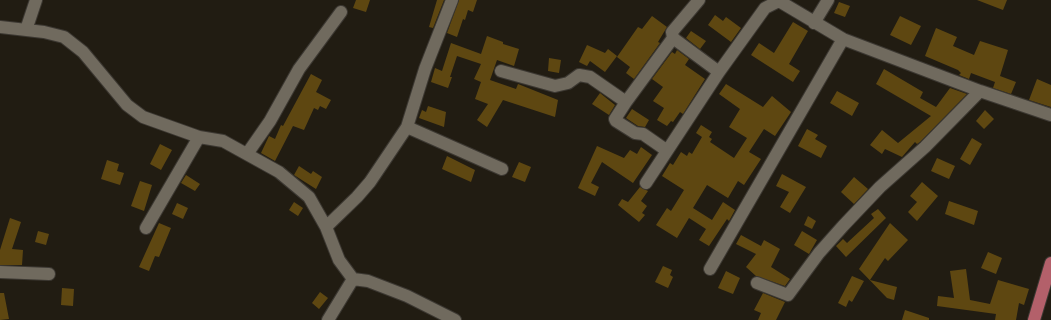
<!DOCTYPE html>
<style>
body{margin:0}
canvas{display:block;background:#211c12}
</style>
<canvas width="1051" height="320"></canvas>
<script>
const ctx = document.querySelector('canvas').getContext('2d');
ctx.lineJoin = 'round';
function paint(path, color) {
  ctx.fillStyle = color;
  ctx.fill(path, 'evenodd');
}
function toPath(rows) {
  const path = new Path2D();
  for (const r of rows) {
    path.moveTo(r[0], r[1]);
    for (let i = 2; i < r.length; i += 2) path.lineTo(r[i], r[i + 1]);
  }
  return path;
}
function strokePath(path, color, width, dash) {
  ctx.strokeStyle = color;
  ctx.lineWidth = width;
  ctx.lineCap = dash ? 'butt' : 'round';
  ctx.setLineDash(dash || []);
  ctx.stroke(path);
}
const building = toPath([
 [356,0,370,0,366,12,353,8],
 [437,0,444,0,433,28,429,27],
 [459,0,477,0,473,12,468,10,465,20,463,19,457,37,447,33],
 [977,0,1007,0,1003,10],
 [839,2,850,6,845,17,834,13],
 [715,15,723,21,726,17,741,28,731,42,708,25],
 [652,16,667,27,658,42,660,43,634,79,626,73,630,67,617,57,638,27,642,29],
 [900,16,921,26,911,45,890,35],
 [793,22,808,31,789,64,800,71,793,82,751,55,759,43,774,53],
 [936,28,957,37,953,46,974,55,980,41,1008,50,1000,76,1016,82,1011,94,993,88,995,82,971,73,969,79,959,75,961,73,958,70,925,56],
 [691,31,706,41,700,49,686,38],
 [487,36,503,42,503,44,519,49,514,66,497,60,490,80,516,89,518,84,558,100,555,117,503,100,487,127,477,120,488,104,475,99,481,82,474,79,481,64,457,56,450,77,452,77,448,88,431,82,435,68,442,71,451,43,481,54],
 [587,45,605,53,608,49,617,56,605,72,590,61,587,66,579,62],
 [677,50,689,59,685,65,705,79,683,114,680,112,673,122,671,121,667,126,657,120,664,108,653,101,663,87,652,79,672,52,675,54],
 [549,58,561,60,559,73,548,71],
 [884,69,923,92,920,98,936,107,950,88,967,94,920,142,917,144,915,142,902,157,885,149,882,154,870,145,882,130,898,143,931,116,876,84],
 [311,74,322,80,316,92,331,100,326,109,320,106,318,110,314,108,304,130,293,126,275,161,261,153,269,136,275,139,281,125,283,126],
 [1037,79,1051,85,1051,107,1029,100],
 [726,84,763,107,772,96,791,112,775,136,764,129,749,152,761,159,744,185,738,181,728,198,707,185,693,208,712,220,723,202,735,210,729,221,727,219,709,246,699,240,706,229,689,218,677,238,656,225,667,208,671,211,684,190,662,176,670,163,673,165,681,152,687,156,689,152,692,154,702,137,696,133,701,125,712,132,709,137,712,139,710,142,734,158,747,138,729,127,740,109,719,94],
 [837,91,859,103,852,116,830,103],
 [600,93,615,105,609,115,592,104],
 [428,106,446,112,444,127,419,118,422,110,426,112],
 [632,109,649,120,645,127,638,126,626,118],
 [985,110,994,119,984,129,976,121],
 [807,129,818,135,815,139,827,146,821,158,798,146],
 [972,138,982,144,970,165,960,159],
 [160,144,172,150,161,170,150,164],
 [597,146,624,158,630,150,637,154,641,147,652,155,633,183,602,162,591,183,599,187,595,196,578,188],
 [447,156,475,170,471,182,442,169],
 [937,158,955,166,949,179,931,171],
 [107,160,119,164,117,171,124,173,120,185,101,179],
 [519,162,531,167,525,182,512,177],
 [299,166,311,174,313,171,322,177,316,189,294,175],
 [782,174,806,187,790,213,780,207,789,192,776,186],
 [186,175,200,184,195,191,181,183],
 [854,177,868,189,854,204,841,192],
 [140,181,152,185,144,211,131,206],
 [922,182,938,196,917,221,908,212,917,202,910,196],
 [640,187,648,191,641,201,647,206,642,213,645,215,639,222,618,205,622,199,628,202],
 [949,201,978,211,974,225,945,214],
 [294,202,303,208,298,216,289,210],
 [177,203,188,208,183,219,172,214],
 [878,209,886,218,846,257,836,246,843,239,847,243,874,218,871,214],
 [808,216,816,221,812,229,804,225],
 [10,218,21,222,12,249,23,250,22,265,0,265,0,250],
 [159,223,171,228,159,257,155,256,149,271,139,267],
 [890,223,908,240,888,261,885,258,870,280,897,287,894,300,887,298,859,269],
 [38,231,49,234,46,245,35,242],
 [802,231,817,240,809,254,794,245],
 [741,235,761,246,764,240,780,249,771,267,790,279,785,286,756,276,746,267,756,254,736,244],
 [988,252,1002,258,996,274,981,268],
 [663,266,672,270,670,275,673,277,668,288,655,282],
 [966,269,970,300,990,304,998,280,1029,289,1024,305,1019,303,1016,320,995,320,996,314,937,306,938,296,954,298,950,271],
 [726,271,740,278,733,294,718,288],
 [852,276,864,281,852,302,849,300,846,307,838,303],
 [62,288,74,289,73,306,61,305],
 [320,292,328,298,319,309,312,303],
 [0,293,4,293,9,319,0,320],
 [763,293,785,302,776,320,758,320,761,313,754,310],
 [905,310,929,318,929,320,902,320]
]);
const street = toPath([
 [814,23,828,0],
 [0,27,44,32,64,37,83,52,127,105,143,117,199,137,223,141,279,172,309,197,326,227,339,260,353,279,368,281,407,296,455,320],
 [26,30,36,0],
 [673,38,672,32,699,0],
 [501,71,555,86,568,83,579,75,590,77,626,102],
 [407,127,502,169],
 [666,150,643,134,635,133,616,121,615,119,626,102,673,38,719,72],
 [247,154,270,121,299,69,341,12],
 [646,183,719,72,765,8,779,1,843,39,980,91,1051,115],
 [326,227,357,197,370,182,407,127,425,69,452,0],
 [146,228,199,137],
 [710,269,843,39],
 [0,272,49,274],
 [757,283,788,295,819,253,843,226,880,187,925,147,980,91],
 [328,320,353,279]
]);
const primary = toPath([
 [1034,320,1051,263]
]);
paint(building, '#5e4711');
strokePath(street, '#3c3832', 14);
strokePath(primary, '#3c3832', 14);
strokePath(street, '#706a5e', 12);
strokePath(primary, '#b3606a', 12);
</script>
